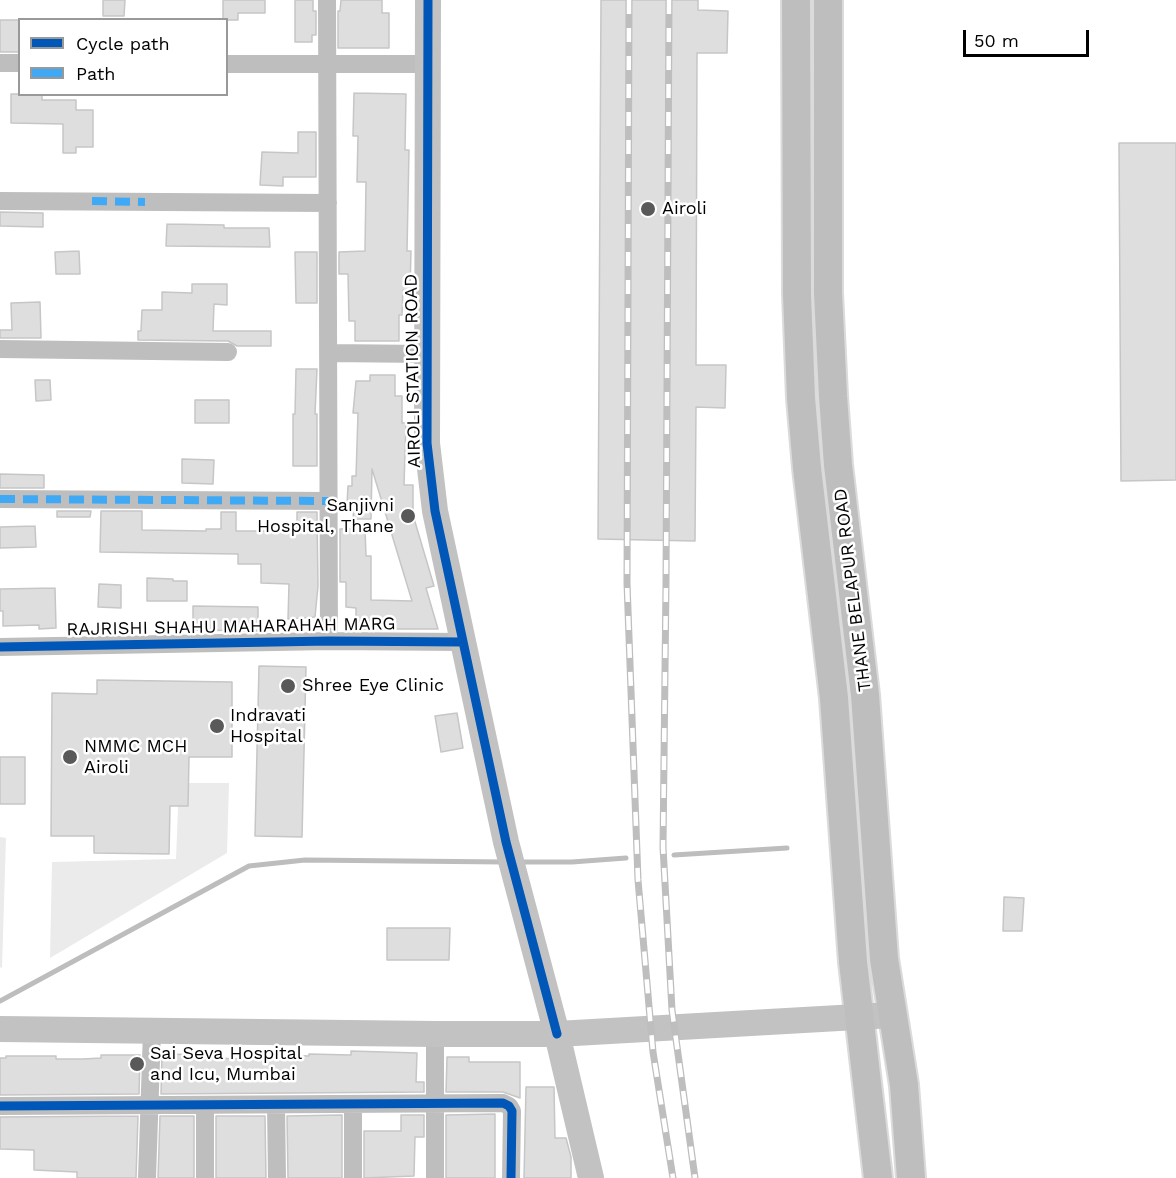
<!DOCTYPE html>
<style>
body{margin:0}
#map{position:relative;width:1176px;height:1178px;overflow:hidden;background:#fff;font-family:"Work Sans",sans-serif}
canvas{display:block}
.legend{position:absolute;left:18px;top:18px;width:210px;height:78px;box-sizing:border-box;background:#fff;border:2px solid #999;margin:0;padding:8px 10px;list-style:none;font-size:18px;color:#000}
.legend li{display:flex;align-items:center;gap:12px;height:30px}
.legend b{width:30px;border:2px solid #999}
.scale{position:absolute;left:963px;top:30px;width:126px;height:27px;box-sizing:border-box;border:3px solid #000;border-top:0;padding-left:8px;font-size:18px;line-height:21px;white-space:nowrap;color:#000;-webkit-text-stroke:4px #fff;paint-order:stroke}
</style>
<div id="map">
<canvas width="1176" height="1178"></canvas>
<ul class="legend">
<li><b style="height:8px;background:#0057b8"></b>Cycle path</li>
<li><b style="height:8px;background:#3fa9f5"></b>Path</li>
</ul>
<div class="scale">50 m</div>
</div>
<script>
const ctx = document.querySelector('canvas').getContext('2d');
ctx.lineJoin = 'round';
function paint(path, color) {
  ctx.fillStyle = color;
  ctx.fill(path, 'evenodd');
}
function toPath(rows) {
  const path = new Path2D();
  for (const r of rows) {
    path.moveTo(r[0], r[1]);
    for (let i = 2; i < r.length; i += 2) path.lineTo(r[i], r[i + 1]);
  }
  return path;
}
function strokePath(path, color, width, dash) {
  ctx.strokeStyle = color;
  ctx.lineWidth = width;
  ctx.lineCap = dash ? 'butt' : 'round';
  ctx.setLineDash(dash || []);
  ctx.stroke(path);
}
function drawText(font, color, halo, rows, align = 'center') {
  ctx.font = font + ' "Work Sans",sans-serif';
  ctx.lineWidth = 5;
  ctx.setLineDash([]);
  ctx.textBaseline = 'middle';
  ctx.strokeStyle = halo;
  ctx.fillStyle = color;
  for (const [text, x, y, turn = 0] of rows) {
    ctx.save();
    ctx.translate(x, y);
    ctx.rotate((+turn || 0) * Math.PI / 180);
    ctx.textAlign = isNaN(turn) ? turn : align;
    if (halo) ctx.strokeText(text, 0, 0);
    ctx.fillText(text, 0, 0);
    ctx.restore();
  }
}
const green = toPath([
 [179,783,229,783,227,853,50,958,52,862,176,859],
 [0,837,6,838,2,968,0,967]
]);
const stream = toPath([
 [674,855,787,848],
 [519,862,572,862,626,858],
 [0,1001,249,866,305,860,504,862]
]);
const building = toPath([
 [103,0,125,0,124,16,103,16,103,0],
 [223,0,265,0,265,13,238,13,238,20,223,20,223,0],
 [295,0,313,0,313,11,316,11,316,35,312,35,312,42,295,42,295,0],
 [341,0,382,0,382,13,389,13,389,48,338,48,338,11,340,11,341,0],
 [601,0,698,0,698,10,728,11,727,53,697,53,696,365,726,365,725,408,696,407,695,541,598,539,601,0],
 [0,20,20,20,20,52,0,52,0,20],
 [354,93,406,94,405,150,409,150,407,251,411,251,410,290,403,290,402,315,399,315,399,341,355,341,355,321,349,321,348,274,339,274,339,252,365,251,366,182,357,182,358,136,353,136,354,93],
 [11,94,42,94,42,100,76,100,76,110,93,110,93,147,76,147,76,153,63,153,63,124,11,123,11,94],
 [298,132,316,132,316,177,283,177,283,186,260,185,262,152,298,153,298,132],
 [1119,143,1176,143,1176,480,1121,481,1119,143],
 [0,212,43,213,43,227,0,226,0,212],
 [167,224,224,225,224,228,269,228,270,247,166,246,167,224],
 [79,251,80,274,56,274,55,252,79,251],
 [295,252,317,252,317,303,296,303,295,252],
 [192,284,227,284,227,305,214,304,213,331,271,331,271,346,237,346,228,341,138,340,138,331,141,331,142,310,162,310,162,292,192,293,192,284],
 [40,302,41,338,0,338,0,330,12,330,11,303,40,302],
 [296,369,317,369,315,414,317,414,317,466,293,466,293,414,295,414,296,369],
 [370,375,395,375,395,396,402,396,402,423,406,423,404,485,413,485,413,515,434,586,426,588,438,629,356,629,356,608,346,607,346,582,340,582,340,529,365,528,366,556,371,556,371,600,412,601,372,469,371,519,353,519,354,504,347,504,348,486,352,486,352,476,356,476,358,413,353,413,356,381,370,381,370,375],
 [35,380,50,380,51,400,36,401,35,380],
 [195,400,229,400,229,423,195,423,195,400],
 [182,459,214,460,213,484,182,483,182,459],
 [0,474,44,475,44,488,0,488,0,474],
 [57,511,91,511,90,517,57,517,57,511],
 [101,511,142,511,142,530,206,531,206,529,221,529,221,512,236,512,236,531,297,531,297,512,317,512,318,586,315,617,288,619,289,584,261,583,261,564,238,564,238,554,100,552,101,511],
 [35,526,36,547,0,548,0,527,35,526],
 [147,578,173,579,173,581,187,581,187,601,147,601,147,578],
 [99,584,121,585,121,608,98,607,99,584],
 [55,588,56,628,39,629,39,625,3,626,3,611,0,611,0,589,55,588],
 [193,606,258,607,258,631,193,630,193,606],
 [259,666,306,667,302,837,255,836,259,666],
 [97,680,232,682,232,757,189,757,188,806,170,806,169,854,94,853,94,836,51,836,52,693,97,694,97,680],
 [457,713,463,748,441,752,435,716,457,713],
 [0,757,25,757,25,804,0,804,0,757],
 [1004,897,1024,898,1022,931,1003,931,1004,897],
 [387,928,450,928,449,960,387,960,387,928],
 [351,1051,417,1053,416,1082,424,1082,424,1092,161,1094,162,1054,211,1055,211,1058,246,1059,284,1058,284,1055,309,1056,309,1054,351,1055,351,1051],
 [101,1055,140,1055,139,1094,0,1095,0,1058,6,1058,6,1056,56,1056,56,1059,83,1059,101,1058,101,1055],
 [447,1057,469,1057,469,1062,520,1062,520,1098,503,1092,446,1092,447,1057],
 [526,1087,554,1087,555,1138,566,1138,571,1157,571,1178,524,1178,526,1087],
 [495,1114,495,1178,446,1178,446,1115,495,1114],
 [342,1115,342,1178,288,1178,287,1116,342,1115],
 [401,1115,424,1115,424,1137,415,1137,414,1176,364,1178,364,1131,401,1131,401,1115],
 [138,1116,136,1178,77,1178,77,1172,34,1170,34,1150,0,1149,0,1117,138,1116],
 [160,1116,194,1116,194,1178,158,1178,160,1116],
 [216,1116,265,1116,266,1178,216,1178,216,1116]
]);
const street = toPath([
 [327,0,329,641],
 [0,63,20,63],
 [226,64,428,64],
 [0,201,328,203],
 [0,349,228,352],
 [328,353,427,354],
 [0,499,329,501],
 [0,647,329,641,462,642],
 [205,1105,205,1178],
 [276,1105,277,1178],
 [0,1106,503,1103,509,1106,512,1111,511,1178],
 [147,1178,152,1031],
 [353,1178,353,1104],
 [435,1178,435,1034]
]);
const secondary = toPath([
 [428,0,427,443,435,511,506,842,557,1034,591,1178],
 [0,1029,435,1034,557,1034,892,1015]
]);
const primary = toPath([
 [796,0,797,294,801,398,807,468,834,698,853,962,878,1178],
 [828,0,828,293,833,396,838,465,865,695,884,959,904,1085,911,1178]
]);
const rail = toPath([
 [629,0,627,583,638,880,653,1052,673,1178],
 [669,0,666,583,663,847,672,1010,695,1178]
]);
const quiet = toPath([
 [92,201,145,202],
 [0,499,329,501]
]);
const cycleway = toPath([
 [428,0,427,443,435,511,506,842,557,1034],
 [0,647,329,641,462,642],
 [0,1106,503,1103,509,1106,512,1111,511,1178]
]);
const markers = [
 [648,209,8,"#595959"],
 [408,516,8,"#595959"],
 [288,686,8,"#595959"],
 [217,726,8,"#595959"],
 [70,757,8,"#595959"],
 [137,1064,8,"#595959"]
];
const poiNames = [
 ["Airoli",662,209],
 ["Sanjivni",394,506,"right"],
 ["Hospital, Thane",394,527,"right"],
 ["Shree Eye Clinic",302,686],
 ["Indravati",230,716],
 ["Hospital",230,737],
 ["NMMC MCH",84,747],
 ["Airoli",84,768],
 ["Sai Seva Hospital",150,1054],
 ["and Icu, Mumbai",150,1075]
];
const streetNames = [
 ["AIROLI STATION ROAD",413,371,-91],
 ["THANE BELAPUR ROAD",853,590,-97],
 ["RAJRISHI SHAHU MAHARAHAH MARG",231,627,-1]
];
paint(green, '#ebebeb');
strokePath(stream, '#bdbdbd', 5);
paint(building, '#dedede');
strokePath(building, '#c6c6c6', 1.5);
strokePath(primary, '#dbdbdb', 32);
strokePath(street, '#bebebe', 18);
strokePath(secondary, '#c2c2c2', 26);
strokePath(primary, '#bebebe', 28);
strokePath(rail, '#bebebe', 7);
strokePath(rail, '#fff', 4.5, [14]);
strokePath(quiet, '#3fa9f5', 8, [15, 8]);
strokePath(cycleway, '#0057b8', 9);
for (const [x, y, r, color] of markers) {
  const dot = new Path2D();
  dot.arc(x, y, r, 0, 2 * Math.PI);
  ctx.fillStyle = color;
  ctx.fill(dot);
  strokePath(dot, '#fff', 2);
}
drawText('18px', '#000', '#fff', poiNames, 'left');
drawText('18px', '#000', '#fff', streetNames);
</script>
